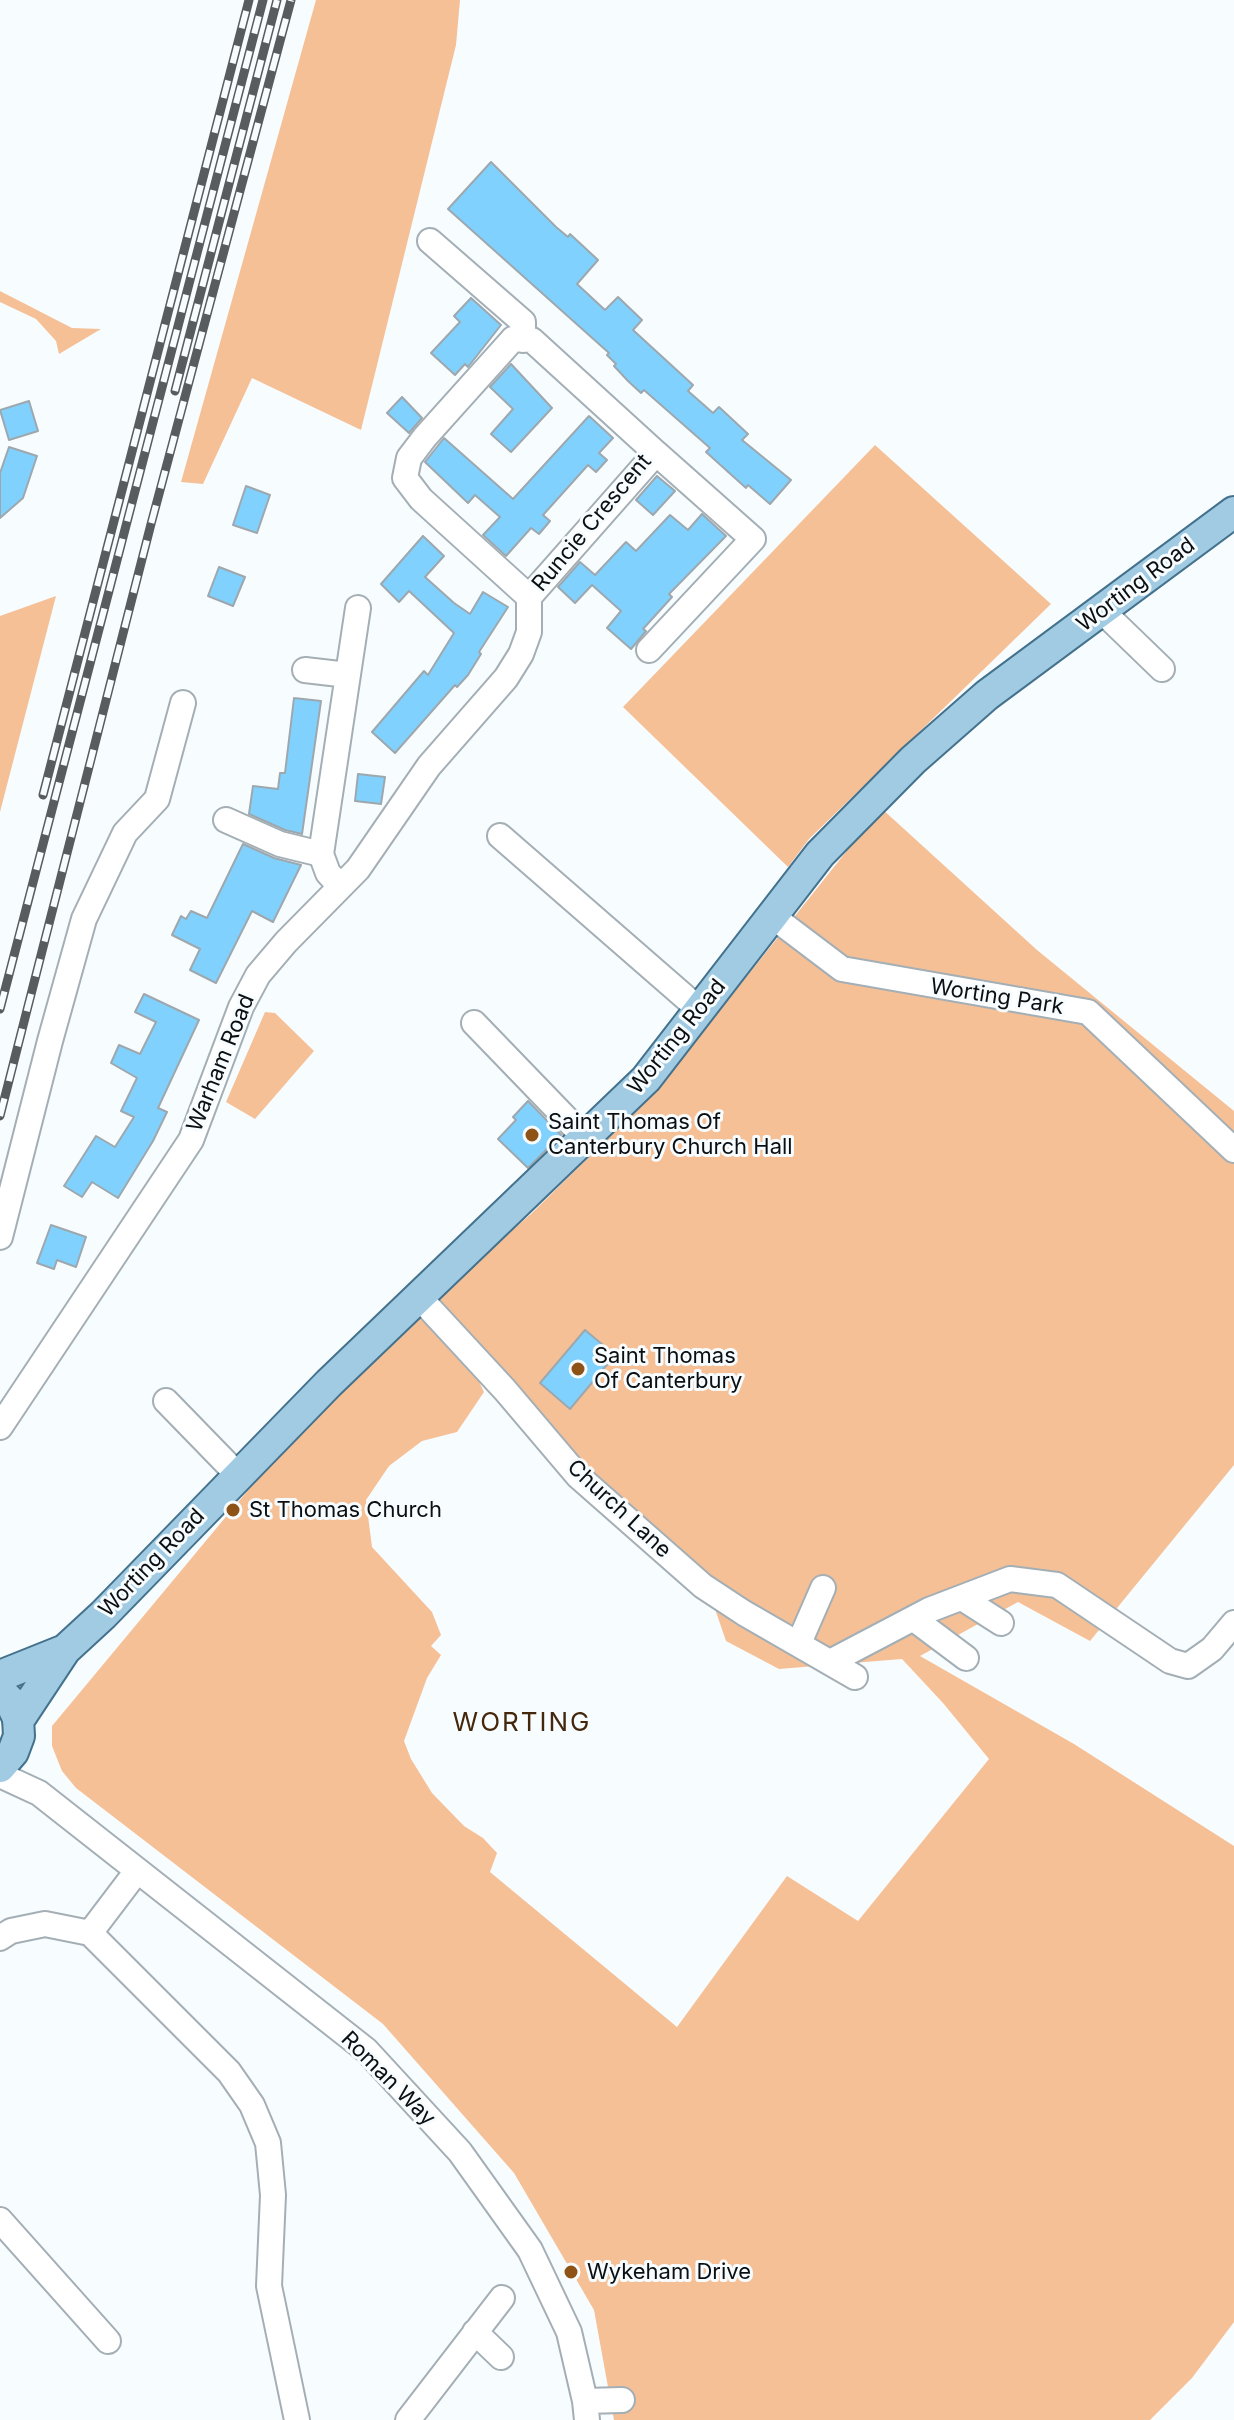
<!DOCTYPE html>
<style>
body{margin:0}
canvas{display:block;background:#f7fcff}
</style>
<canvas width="1234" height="2420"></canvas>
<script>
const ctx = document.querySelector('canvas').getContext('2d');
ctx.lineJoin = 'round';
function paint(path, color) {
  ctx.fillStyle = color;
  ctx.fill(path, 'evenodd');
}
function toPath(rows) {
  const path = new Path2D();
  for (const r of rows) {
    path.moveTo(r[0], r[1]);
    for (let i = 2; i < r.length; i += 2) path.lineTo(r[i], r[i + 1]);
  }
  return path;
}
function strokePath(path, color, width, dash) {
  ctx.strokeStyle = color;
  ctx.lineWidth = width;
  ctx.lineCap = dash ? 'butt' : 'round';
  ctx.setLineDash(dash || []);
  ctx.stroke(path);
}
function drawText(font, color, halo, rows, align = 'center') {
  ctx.font = font + ' Inter,sans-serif';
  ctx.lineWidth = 6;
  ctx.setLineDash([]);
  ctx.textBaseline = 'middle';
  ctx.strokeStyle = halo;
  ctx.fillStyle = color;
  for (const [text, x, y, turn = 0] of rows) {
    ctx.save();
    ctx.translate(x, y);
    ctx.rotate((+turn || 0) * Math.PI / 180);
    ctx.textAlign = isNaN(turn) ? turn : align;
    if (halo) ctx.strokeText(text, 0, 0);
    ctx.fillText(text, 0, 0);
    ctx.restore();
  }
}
const green = toPath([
 [316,0,460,0,456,45,361,430,252,378,203,484,181,482],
 [0,291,72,328,101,329,59,354,56,341,36,319,0,302],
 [875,445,1051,604,809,839,788,867,623,707],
 [56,596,0,812,0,616],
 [881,808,1037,950,1234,1111,1234,1465,1090,1641,1018,1602,920,1656,1074,1744,1234,1846,1234,2322,1192,2378,1150,2420,614,2420,594,2310,514,2173,383,2024,76,1788,62,1771,52,1746,52,1726,254,1483,417,1312,531,1214,653,1094],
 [470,1363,723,1600,715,1609,726,1641,779,1669,902,1659,943,1703,989,1759,858,1921,787,1876,677,2027,490,1872,497,1853,483,1838,464,1826,432,1793,411,1759,404,1741,427,1678,441,1655,431,1646,441,1635,432,1612,372,1547,366,1500,389,1466,422,1441,457,1432,484,1392],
 [265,1012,275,1013,314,1051,255,1119,226,1102]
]);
const building = toPath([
 [491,162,556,227,568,237,570,234,598,260,577,284,605,310,618,297,642,320,633,330,693,385,688,391,713,413,719,407,748,434,742,440,791,480,770,504,748,485,746,488,706,452,710,448,644,390,641,393,628,381,614,366,616,364,607,355,609,353,448,209,491,162],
 [471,298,501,325,468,367,465,364,455,375,431,353,460,322,454,316,471,298],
 [511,364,552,408,511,452,491,434,513,409,490,387,511,364],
 [402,397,422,418,409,433,387,413,402,397],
 [29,401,38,431,9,440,0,410,29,401],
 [589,416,613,438,599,453,607,460,596,472,588,465,543,515,550,521,539,534,531,528,506,556,483,535,500,517,475,495,468,503,425,462,444,438,513,499,589,416],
 [9,447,37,456,23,498,0,518,0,473,9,447],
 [657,476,675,491,653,515,636,500,657,476],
 [246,486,270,495,257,533,233,525,246,486],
 [702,514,726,536,669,594,672,597,643,629,646,631,631,649,607,628,621,611,592,585,575,603,558,587,580,562,595,575,626,542,636,551,670,515,688,530,702,514],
 [423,536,444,556,425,577,454,603,470,614,483,592,508,607,479,652,481,654,468,675,457,687,455,685,395,753,372,732,424,671,428,675,454,633,409,591,399,602,381,584,423,536],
 [219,567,245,577,233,606,208,596,219,567],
 [294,698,321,701,302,834,285,830,249,814,253,786,278,789,280,773,285,773,294,698],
 [358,774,385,777,381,804,355,801,358,774],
 [243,844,274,858,301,865,273,922,252,911,216,983,190,970,200,949,172,935,181,916,186,919,191,911,207,918,243,844],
 [144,994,199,1020,158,1108,167,1112,153,1141,118,1198,92,1182,82,1197,64,1186,75,1169,96,1136,115,1147,134,1117,121,1111,137,1078,111,1063,119,1045,140,1054,156,1022,135,1012,144,994],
 [528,1101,561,1135,528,1168,498,1139,516,1120,513,1117,528,1101],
 [51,1225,86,1237,76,1267,57,1260,54,1269,37,1263,51,1225],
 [585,1330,615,1355,570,1409,540,1383,585,1330]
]);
const minor = toPath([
 [430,241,523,322,523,340],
 [513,339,532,340,656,453,529,597,421,499,405,478,409,458,425,437,513,339],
 [1101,610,1162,669],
 [649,650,753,539,656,453],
 [305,670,348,675],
 [226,820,280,844,321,854],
 [500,836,701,1011],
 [340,886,328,873,321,854,358,608],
 [772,916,842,969,1088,1012,1234,1150],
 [474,1023,585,1138],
 [0,1237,50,1041,84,919,125,833,157,799,183,703],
 [419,1297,505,1390,578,1476,703,1586,744,1613,855,1677],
 [166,1401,237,1474],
 [0,1427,191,1140,241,1007,258,975,286,942,358,869,429,766,506,678,521,654,529,632,529,597],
 [962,1598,1001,1623],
 [914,1619,966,1658],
 [799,1643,823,1588],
 [830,1662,929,1610,1010,1579,1057,1585,1170,1661,1188,1666,1212,1649,1234,1623],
 [0,1775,39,1793,366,2050,460,2152,530,2250,569,2332,585,2401,587,2420],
 [90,1933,137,1871],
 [0,1938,11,1931,45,1924,90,1933,229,2072,252,2105,268,2143,273,2195,269,2286,297,2420],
 [0,2220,108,2341],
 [475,2332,501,2357],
 [585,2401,622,2400],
 [408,2420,502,2298]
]);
const major = toPath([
 [0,1676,65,1650],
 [0,1691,10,1701,18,1718,19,1736,13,1752,0,1767],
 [18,1721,65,1650,103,1615,329,1383,646,1079,820,854,913,760,987,695,1234,512]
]);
const rail = toPath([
 [175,391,277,0],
 [43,795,249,0],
 [0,1009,263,0],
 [0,1116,151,524,291,0]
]);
const markers = [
 [532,1135,8,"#8f5216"],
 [578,1369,8,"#8f5216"],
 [233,1510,8,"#8f5216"],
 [571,2272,8,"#8f5216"]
];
const streetNames = [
 ["Runcie Crescent",592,523,-50],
 ["Worting Road",1136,585,-37],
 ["Worting Park",997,997,9],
 ["Worting Road",677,1037,-51],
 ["Warham Road",221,1063,-68],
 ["Church Lane",619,1509,43],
 ["Worting Road",152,1563,-46],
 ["Roman Way",388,2079,45]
];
const poiNames = [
 ["Saint Thomas Of",548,1122],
 ["Canterbury Church Hall",548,1147],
 ["Saint Thomas",594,1356],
 ["Of Canterbury",594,1381],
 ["St Thomas Church",249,1510],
 ["Wykeham Drive",587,2272]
];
const quarterNames = [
 ["WORTING",522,1723]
];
paint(green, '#f6c097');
paint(building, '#81d1ff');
strokePath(building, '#9da8ae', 2);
strokePath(minor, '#a4afb5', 28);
strokePath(major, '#44728d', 34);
strokePath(minor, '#fff', 24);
strokePath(major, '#a1cbe2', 30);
strokePath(rail, '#585c5f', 9);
strokePath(rail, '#f7fcff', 6, [18]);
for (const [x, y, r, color] of markers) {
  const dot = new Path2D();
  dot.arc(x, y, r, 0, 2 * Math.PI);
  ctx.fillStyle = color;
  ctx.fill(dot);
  strokePath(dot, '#f7fcff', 3);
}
drawText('22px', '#0c0f12', '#f7fcff', streetNames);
drawText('22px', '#0c0f12', '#f7fcff', poiNames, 'left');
ctx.letterSpacing = '2px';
drawText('26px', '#45270c', '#f7fcff', quarterNames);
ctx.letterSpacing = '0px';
</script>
